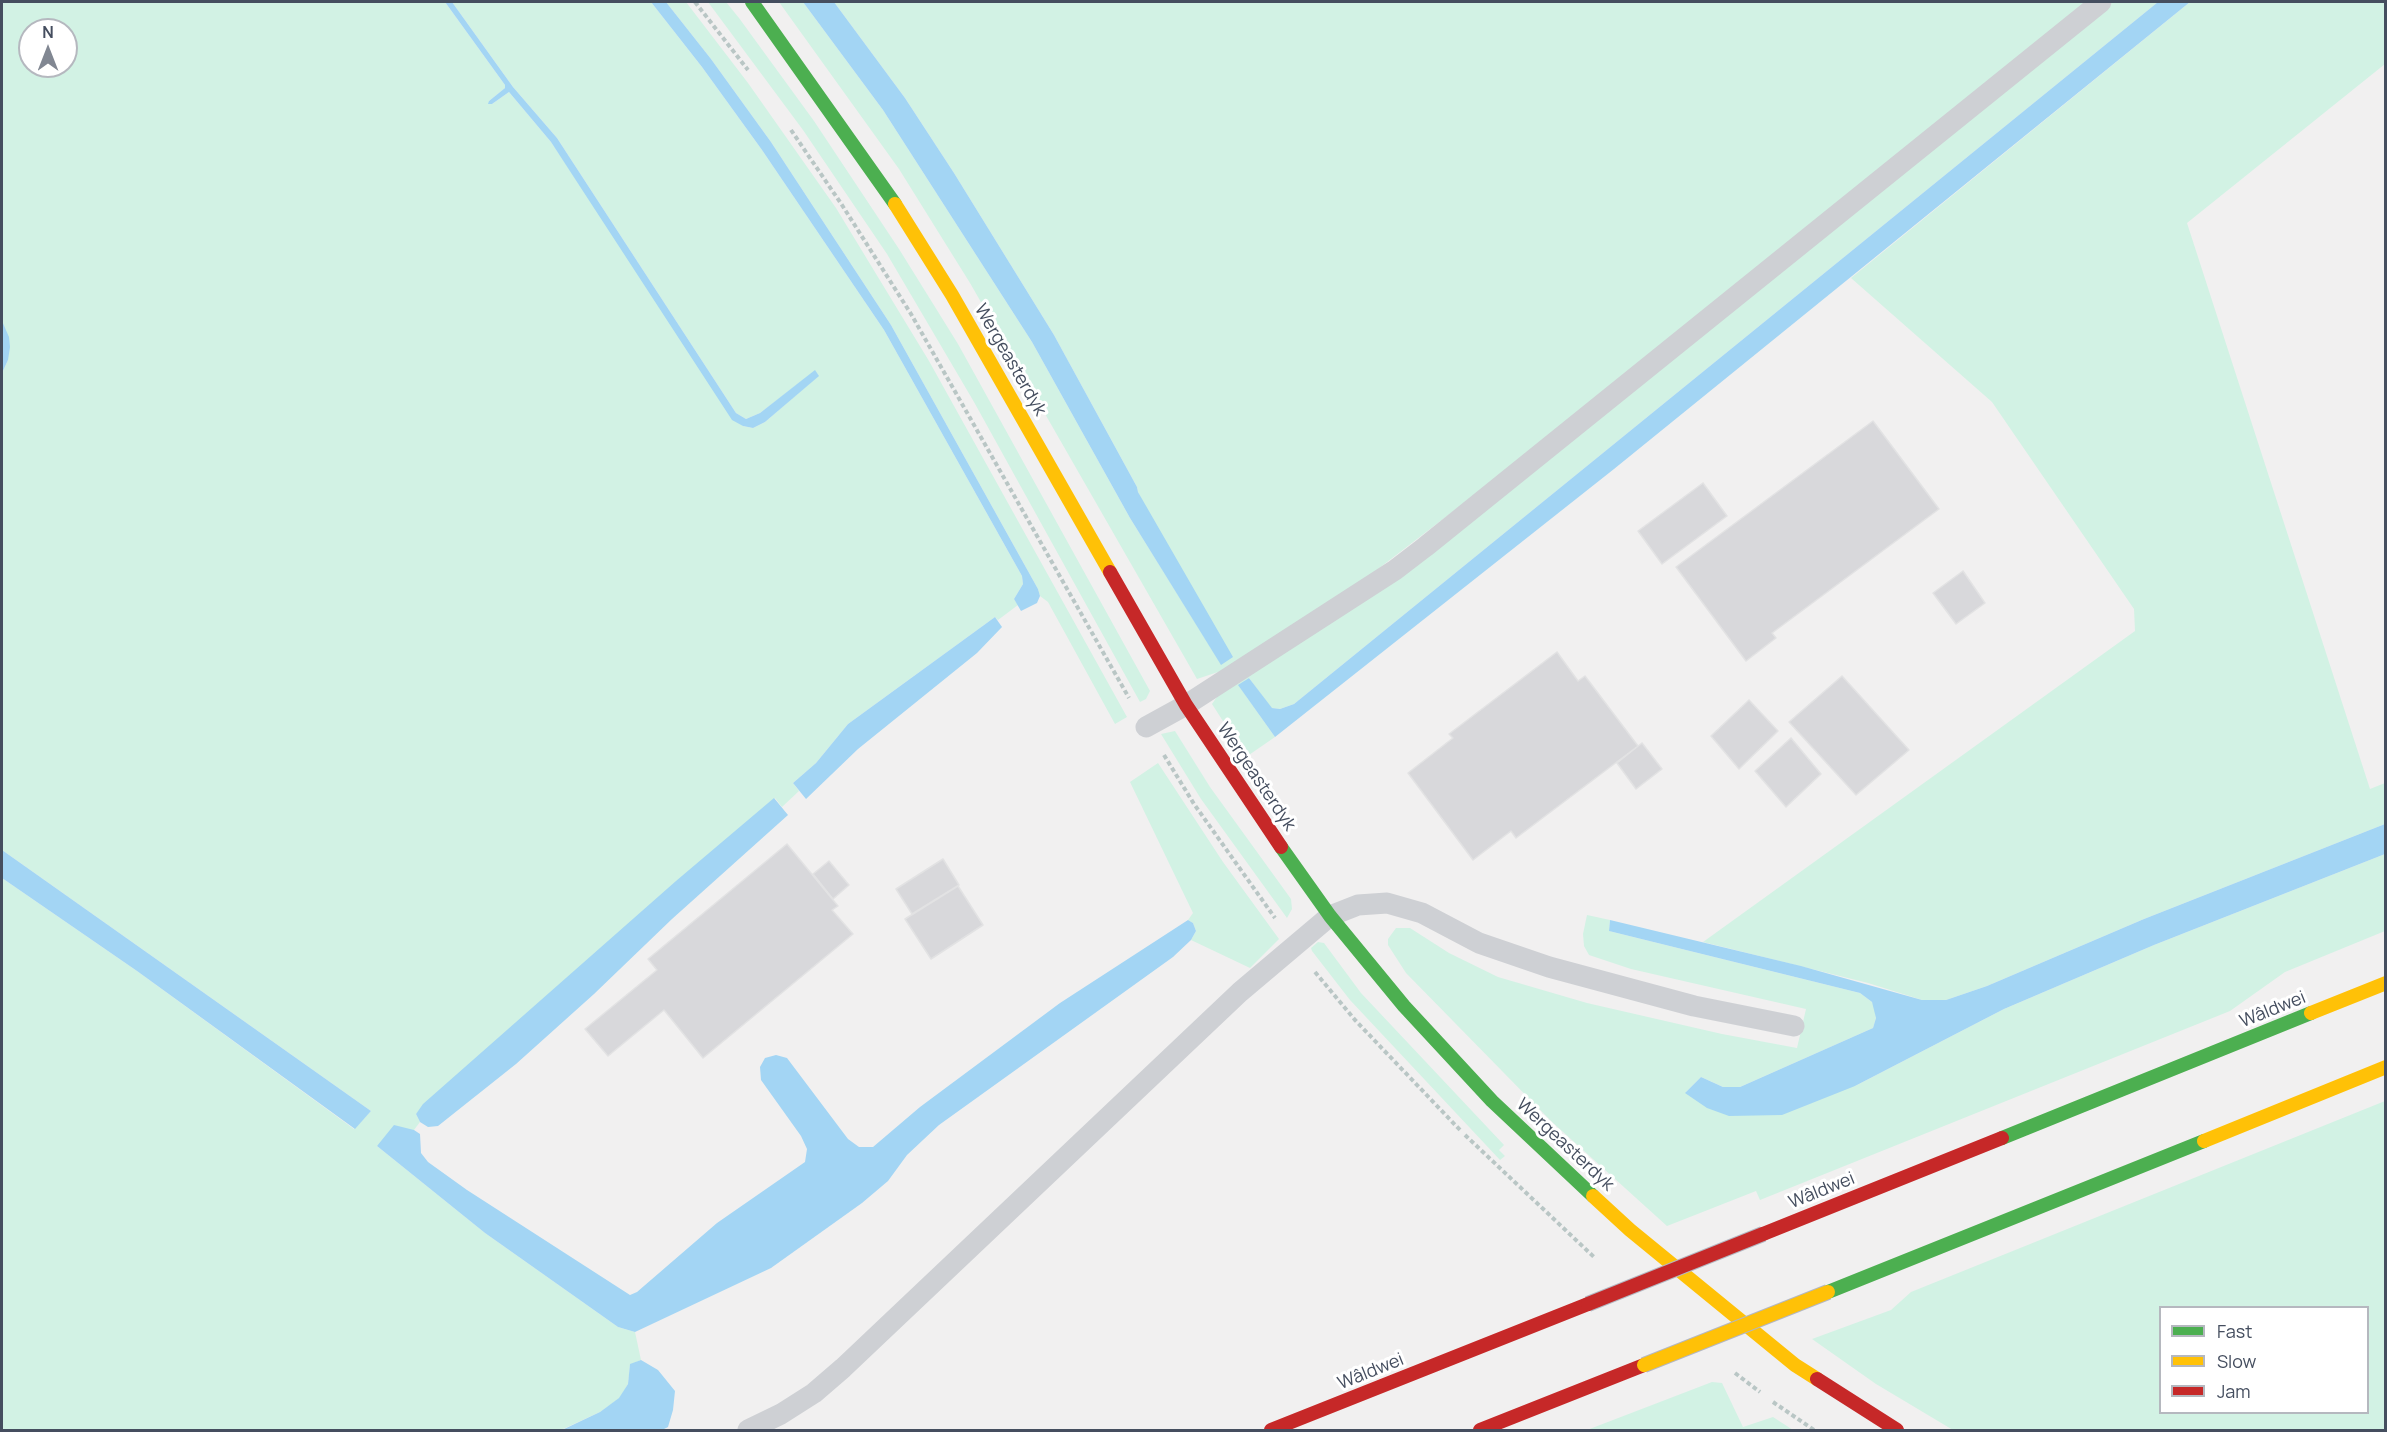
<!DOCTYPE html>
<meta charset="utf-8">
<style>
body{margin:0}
#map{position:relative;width:2387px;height:1432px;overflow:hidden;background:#f1f0f0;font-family:Manrope,sans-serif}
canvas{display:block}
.frame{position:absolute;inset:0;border:3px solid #454e5f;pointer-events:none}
.legend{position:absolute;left:2159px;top:1306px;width:210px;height:108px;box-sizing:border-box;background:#fff;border:2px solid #b5b8bf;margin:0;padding:8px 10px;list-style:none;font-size:18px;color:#454e5f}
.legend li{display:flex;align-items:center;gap:12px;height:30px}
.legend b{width:30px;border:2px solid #b5b8bf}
.north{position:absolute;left:18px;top:18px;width:60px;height:60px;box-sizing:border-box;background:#fff;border:2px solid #b5b8bf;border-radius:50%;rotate:0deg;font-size:16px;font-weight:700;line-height:24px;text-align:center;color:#454e5f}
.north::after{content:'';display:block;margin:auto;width:21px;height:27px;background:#818792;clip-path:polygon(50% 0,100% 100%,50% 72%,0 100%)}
</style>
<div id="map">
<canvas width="2387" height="1432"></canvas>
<div class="frame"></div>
<ul class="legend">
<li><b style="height:8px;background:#4caf50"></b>Fast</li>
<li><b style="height:8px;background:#ffc107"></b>Slow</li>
<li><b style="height:8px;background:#c62828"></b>Jam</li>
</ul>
<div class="north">N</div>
</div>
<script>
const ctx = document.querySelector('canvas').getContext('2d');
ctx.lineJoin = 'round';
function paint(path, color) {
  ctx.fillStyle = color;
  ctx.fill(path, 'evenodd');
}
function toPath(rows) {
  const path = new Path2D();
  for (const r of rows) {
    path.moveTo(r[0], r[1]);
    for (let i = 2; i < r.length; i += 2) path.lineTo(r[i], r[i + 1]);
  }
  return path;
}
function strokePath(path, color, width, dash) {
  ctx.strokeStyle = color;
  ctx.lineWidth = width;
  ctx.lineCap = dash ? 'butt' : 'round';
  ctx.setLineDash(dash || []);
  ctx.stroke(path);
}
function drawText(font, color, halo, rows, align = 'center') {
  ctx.font = font + ' Manrope,sans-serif';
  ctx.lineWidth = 6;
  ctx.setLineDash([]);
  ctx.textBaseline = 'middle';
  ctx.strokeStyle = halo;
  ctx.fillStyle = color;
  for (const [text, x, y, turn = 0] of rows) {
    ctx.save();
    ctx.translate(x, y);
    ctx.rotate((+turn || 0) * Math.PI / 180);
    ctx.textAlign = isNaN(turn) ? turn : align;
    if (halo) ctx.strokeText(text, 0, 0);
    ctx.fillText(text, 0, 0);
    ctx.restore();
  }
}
const green = toPath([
 [2,2,445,2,505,85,505,88,489,101,492,104,509,92,551,142,743,426,753,428,765,422,818,376,815,371,760,413,746,419,736,413,557,138,513,87,452,2,651,2,702,67,762,150,884,330,1022,576,1023,584,1014,599,1018,605,998,620,995,617,848,724,816,763,793,783,799,791,782,807,775,798,416,1114,420,1122,414,1130,407,1130,377,1146,485,1233,618,1327,635,1332,641,1360,630,1365,628,1384,620,1398,600,1412,561,1430,2,1430,2,878,137,971,354,1129,371,1111,2,850,2,373,8,360,2,321],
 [30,30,66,30,66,66,30,66],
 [666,2,686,2,748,83,836,208,929,361,1127,717,1115,724,1048,602,1040,596,1038,589,891,325,771,142,711,59],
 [708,2,726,2,739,18,814,121,899,249,958,344,1150,691,1146,699,1140,702,974,402,887,254,803,130],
 [779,2,803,2,883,110,1032,342,1130,518,1221,664,1138,492,1137,487,1054,335,954,173,905,98,834,2,2091,2,1390,564,1224,670,1197,679,970,283,899,169],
 [2113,2,2158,2,1294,704,1280,709,1271,708,1249,678,1239,686,1275,737,1246,757,1212,704,1223,688,1998,93],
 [2190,2,2385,2,2385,64,2187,223,2370,789,2385,783,2385,824,2144,919,1987,986,1946,1000,1922,1000,1868,983,1703,942,2135,631,2134,609,1992,402,1851,278],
 [1175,731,1210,787,1291,899,1292,909,1287,918,1201,799,1161,734],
 [1158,763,1223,862,1279,939,1250,968,1191,940,1196,931,1193,923,1188,920,1193,913,1130,782],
 [2385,854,2385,931,2285,972,2230,1011,1760,1200,1756,1191,1667,1226,1552,1122,1406,973,1388,945,1388,939,1396,928,1410,928,1449,953,1498,977,1587,1003,1722,1034,1797,1048,1806,1009,1631,969,1589,955,1584,946,1583,934,1587,915,1610,920,1609,931,1860,993,1872,1002,1875,1009,1876,1018,1873,1028,1740,1087,1723,1087,1701,1077,1686,1092,1855,1086,2004,1009,2154,945],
 [1318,942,1324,943,1361,993,1504,1145,1499,1150,1505,1156,1500,1160,1350,1000,1312,951,1311,948],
 [2385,1101,2385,1430,1953,1430,1876,1384,1812,1339,1891,1310,1911,1292],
 [2160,1308,2368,1308,2368,1412,2160,1412],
 [1712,1382,1722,1383,1743,1427,1773,1417,1793,1430,1587,1430]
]);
const water = toPath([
 [445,2,452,2,513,87,557,138,736,413,746,419,760,413,815,370,819,376,765,422,753,428,743,426,732,420,551,142,509,92,492,104,488,104,489,101,505,88,505,85],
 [651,2,666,2,711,59,771,142,891,325,1038,589,1040,596,1037,603,1021,611,1014,599,1023,584,1022,576,884,330,762,150,702,67],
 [803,2,834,2,905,98,954,173,1054,335,1137,487,1138,492,1233,657,1221,665,1130,518,1032,342,883,110],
 [2158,2,2190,2,1614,469,1275,737,1238,685,1249,678,1272,708,1280,709,1294,704],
 [2,321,9,337,10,347,8,360,2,373],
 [995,617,1002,627,977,653,858,749,806,799,793,783,816,763,848,724],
 [774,798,788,815,672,919,594,994,516,1064,438,1126,428,1127,420,1122,416,1114,423,1104,676,881],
 [2385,824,2385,854,2154,945,2004,1009,1855,1086,1782,1115,1729,1116,1707,1108,1685,1093,1701,1077,1723,1087,1740,1087,1873,1028,1876,1018,1872,1002,1860,993,1609,931,1610,920,1801,966,1922,1000,1946,1000,1987,986,2144,919],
 [2,850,371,1111,355,1129,137,971,2,878],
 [1188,920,1193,923,1196,931,1191,940,1173,957,939,1125,907,1155,888,1181,862,1203,771,1268,635,1332,618,1327,485,1233,377,1146,394,1125,414,1130,420,1134,421,1153,428,1162,467,1190,630,1295,637,1292,717,1223,805,1162,807,1149,801,1136,761,1080,760,1067,765,1058,776,1055,787,1058,848,1139,859,1147,873,1147,920,1107,1060,1003],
 [641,1360,658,1370,675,1391,673,1410,668,1427,662,1430,562,1430,600,1412,619,1398,628,1384,630,1364]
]);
const building = toPath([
 [1873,421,1939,509,1772,633,1776,638,1746,661,1676,567,1873,421],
 [1703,483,1727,516,1662,564,1638,531,1703,483],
 [1963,571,1985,603,1956,624,1933,593,1963,571],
 [1557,652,1578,681,1585,676,1638,746,1516,838,1511,831,1473,860,1408,773,1453,738,1449,734,1557,652],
 [1842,676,1909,750,1856,795,1789,722,1842,676],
 [1749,700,1778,731,1739,769,1711,736,1749,700],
 [1791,738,1821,774,1786,807,1755,771,1791,738],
 [1642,743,1662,769,1636,789,1617,763,1642,743],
 [787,844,838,906,832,910,853,934,703,1058,664,1010,608,1056,585,1029,657,970,648,959,787,844],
 [943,859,959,885,912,914,896,889,943,859],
 [829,861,849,885,833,899,813,874,829,861],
 [958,886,983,925,931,959,905,919,958,886]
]);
const path = toPath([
 [695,2,748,70],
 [791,130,842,205,911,314,1129,698],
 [1164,755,1194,804,1275,918],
 [1315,972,1355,1020,1460,1130],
 [1465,1135,1595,1258],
 [1735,1373,1760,1392],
 [1773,1402,1814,1430]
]);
const lane = toPath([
 [1146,727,1186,705,1395,570,1425,547,2101,2],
 [748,1430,781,1414,814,1393,843,1368,1240,992,1330,916,1358,905,1387,903,1422,913,1479,943,1549,967,1694,1006,1794,1026]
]);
const fast = toPath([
 [752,2,895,204],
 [1281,847,1330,916,1404,1006,1492,1101,1593,1196],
 [2002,1138,2311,1013],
 [1828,1292,2204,1141]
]);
const slow = toPath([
 [895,204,952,295,1110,572],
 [2311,1013,2386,983],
 [2204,1141,2386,1067],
 [1593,1196,1630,1230,1795,1365,1817,1379]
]);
const jam = toPath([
 [1110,572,1186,705,1281,847],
 [1763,1234,2002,1138],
 [1817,1379,1897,1430],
 [1271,1430,1588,1304],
 [1480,1430,1644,1365]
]);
const slowBridge = toPath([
 [1644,1365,1828,1292]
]);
const jamBridge = toPath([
 [1588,1304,1763,1234]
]);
const streetNames = [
 ["Wergeasterdyk",1010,360,60],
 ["Wergeasterdyk",1256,777,56],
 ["Wâldwei",2273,1010,-22],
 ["Wergeasterdyk",1565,1145,43],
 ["Wâldwei",1822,1191,-22],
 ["Wâldwei",1371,1372,-22]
];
paint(green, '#d2f2e4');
paint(water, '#a3d5f4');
paint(building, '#d8d8db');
strokePath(building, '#e2e2e3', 1.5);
strokePath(path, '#b9c6c5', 4, [4.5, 3]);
strokePath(lane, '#ced0d4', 21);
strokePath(fast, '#4caf50', 14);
strokePath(slow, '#ffc107', 14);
strokePath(jam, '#c62828', 14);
strokePath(slowBridge, '#b4b7c1', 16, []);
strokePath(jamBridge, '#b4b7c1', 16, []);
strokePath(slowBridge, '#ffc107', 14);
strokePath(jamBridge, '#c62828', 14);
drawText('18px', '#454e5f', '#fff', streetNames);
</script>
